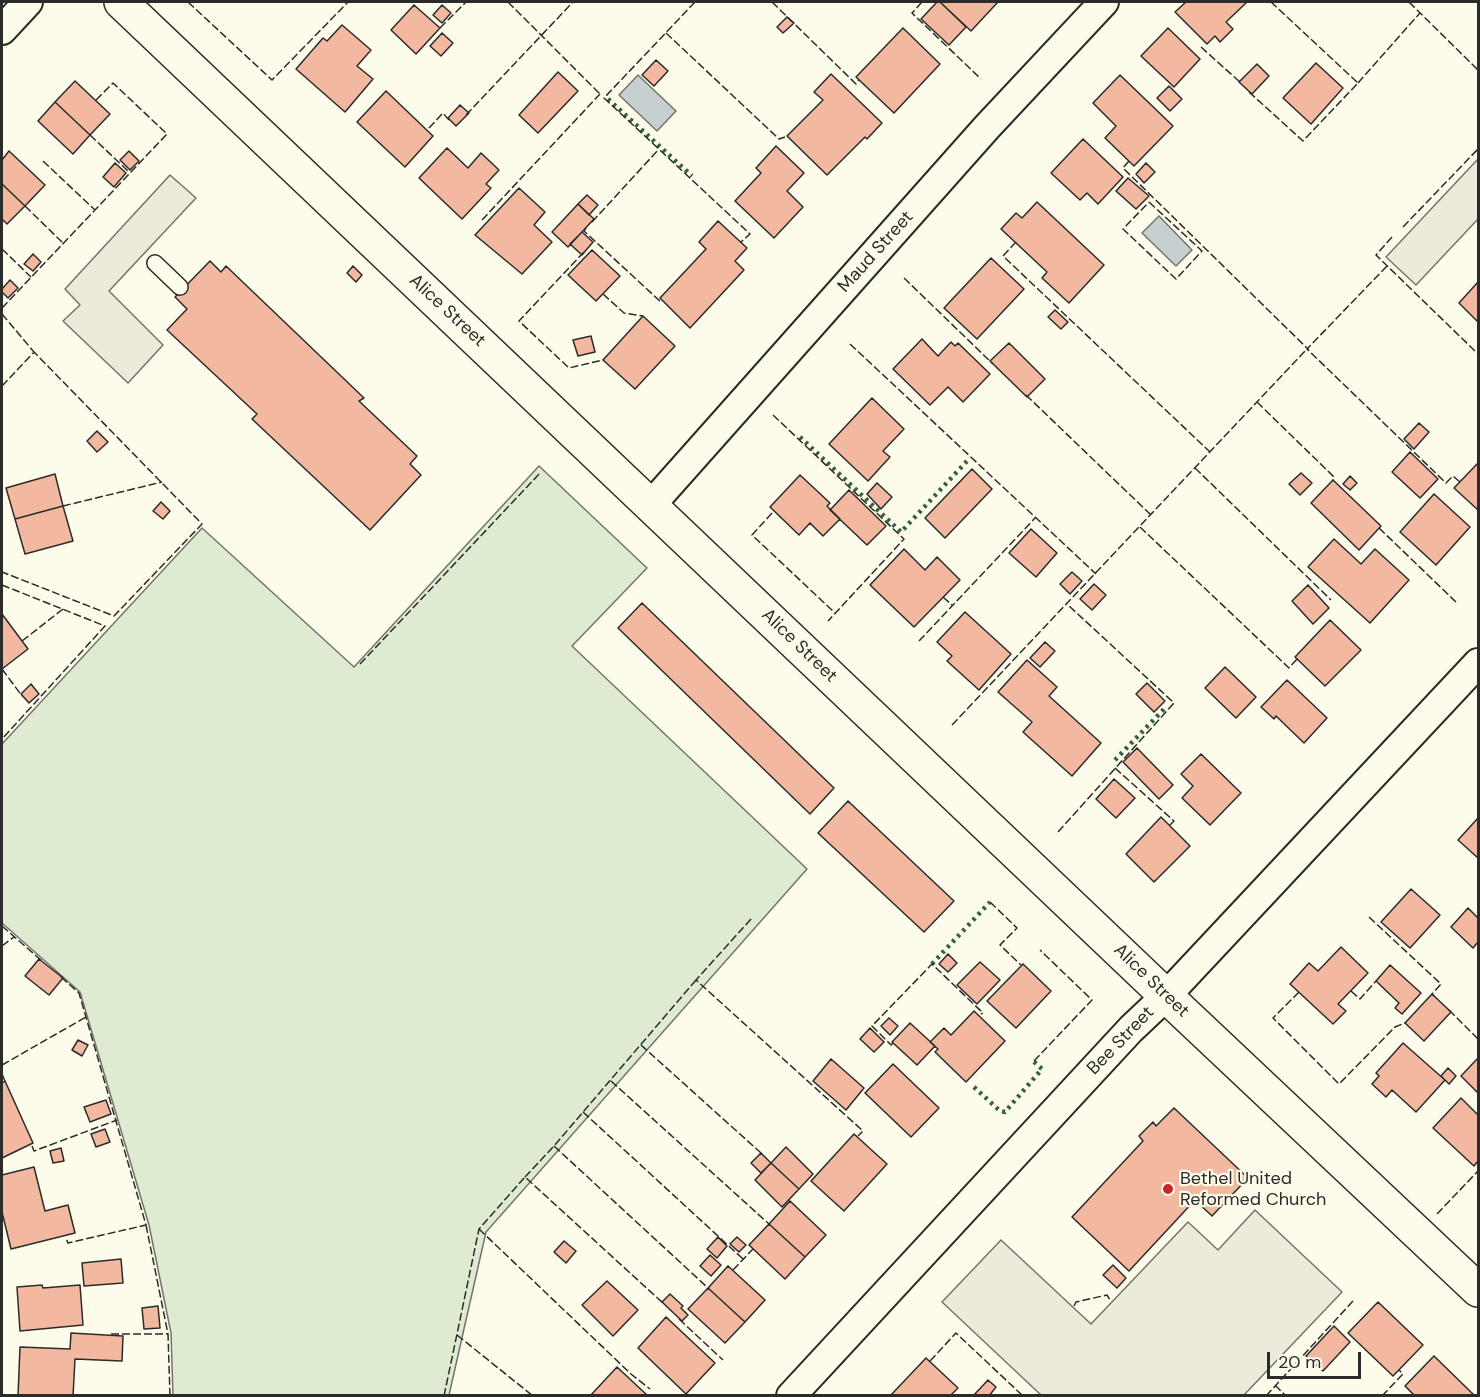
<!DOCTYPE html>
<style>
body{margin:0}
#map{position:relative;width:1480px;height:1397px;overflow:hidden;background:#fdfbea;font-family:"DM Sans",sans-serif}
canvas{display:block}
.frame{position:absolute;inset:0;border:3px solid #2b2b2b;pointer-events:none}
.scale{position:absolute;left:1267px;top:1352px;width:94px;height:27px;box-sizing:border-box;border:3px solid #2b2b2b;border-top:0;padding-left:8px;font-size:18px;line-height:21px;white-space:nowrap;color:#2b2b2b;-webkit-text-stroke:4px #fdfbea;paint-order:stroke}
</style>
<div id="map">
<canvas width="1480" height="1397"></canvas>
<div class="frame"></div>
<div class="scale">20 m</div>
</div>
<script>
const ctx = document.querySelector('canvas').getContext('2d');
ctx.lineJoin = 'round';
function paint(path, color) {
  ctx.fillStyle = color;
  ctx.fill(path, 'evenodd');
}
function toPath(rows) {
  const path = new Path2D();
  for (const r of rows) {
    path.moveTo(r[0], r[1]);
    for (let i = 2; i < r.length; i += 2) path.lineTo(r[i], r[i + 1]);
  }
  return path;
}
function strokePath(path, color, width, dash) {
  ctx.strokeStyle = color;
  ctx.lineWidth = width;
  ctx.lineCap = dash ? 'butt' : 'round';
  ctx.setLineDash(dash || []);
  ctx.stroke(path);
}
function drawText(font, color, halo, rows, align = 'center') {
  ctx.font = font + ' "DM Sans",sans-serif';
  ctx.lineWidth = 4.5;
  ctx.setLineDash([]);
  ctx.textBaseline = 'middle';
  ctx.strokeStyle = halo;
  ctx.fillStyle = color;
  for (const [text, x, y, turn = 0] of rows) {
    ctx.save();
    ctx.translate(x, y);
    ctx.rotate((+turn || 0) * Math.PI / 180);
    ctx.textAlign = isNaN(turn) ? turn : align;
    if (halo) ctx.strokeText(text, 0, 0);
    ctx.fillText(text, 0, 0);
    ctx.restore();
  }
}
const green = toPath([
 [539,466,647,568,572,646,807,869,486,1232,449,1395,173,1395,171,1333,149,1225,80,992,2,923,2,744,202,528,354,667,539,466]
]);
const parking = toPath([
 [1478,159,1478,219,1416,285,1386,257,1478,159],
 [170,175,196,198,109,291,163,345,128,383,63,321,80,305,65,289,170,175],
 [1255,1210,1342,1292,1244,1395,1041,1395,942,1302,1001,1240,1091,1324,1188,1222,1218,1250,1255,1210]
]);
const water = toPath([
 [638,75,676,111,657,131,619,95,638,75],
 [1159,216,1192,250,1176,266,1142,233,1159,216]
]);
const building = toPath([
 [937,2,940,2,966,27,949,45,921,19,937,2],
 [940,2,998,2,971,31,940,2],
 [1186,2,1245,2,1246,3,1226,22,1233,29,1220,42,1215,36,1207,44,1175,12,1186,2],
 [414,5,440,28,416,54,391,30,414,5],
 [442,5,451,13,442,23,433,15,442,5],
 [787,17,794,23,783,33,777,27,787,17],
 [342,25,371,50,357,66,373,79,345,112,296,69,323,38,327,41,342,25],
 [903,28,940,64,894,113,856,77,903,28],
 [1168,28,1200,59,1174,87,1141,56,1168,28],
 [442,33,453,43,441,56,430,46,442,33],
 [656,60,668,71,654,86,642,75,656,60],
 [1316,63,1343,88,1311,124,1283,98,1316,63],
 [1257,64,1269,76,1252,94,1239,82,1257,64],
 [558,72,578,91,538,133,519,115,558,72],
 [831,74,882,123,867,139,865,137,827,175,787,136,823,100,814,92,831,74],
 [1120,75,1173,126,1134,166,1105,138,1116,126,1093,103,1120,75],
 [75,81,110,114,90,135,55,102,75,81],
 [1169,86,1182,99,1170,111,1157,98,1169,86],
 [386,91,433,136,405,167,357,122,386,91],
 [55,102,90,135,73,154,38,121,55,102],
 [460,105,469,113,456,126,448,118,460,105],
 [1083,139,1123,177,1098,204,1087,193,1080,200,1051,173,1083,139],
 [776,146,804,173,787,191,803,207,774,238,735,201,761,173,756,168,776,146],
 [447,148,468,168,481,153,499,170,486,184,491,188,462,219,419,178,447,148],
 [9,151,45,185,25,206,2,184,2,160,9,151],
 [129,151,139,161,130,170,120,160,129,151],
 [115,163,126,173,114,187,103,177,115,163],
 [1146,163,1155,172,1144,183,1136,174,1146,163],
 [1128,178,1149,196,1136,209,1116,191,1128,178],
 [2,184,25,206,7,224,2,219,2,184],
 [519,188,545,212,534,225,552,242,522,274,475,235,519,188],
 [587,195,598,205,589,215,578,204,587,195],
 [1037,202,1104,265,1069,303,1042,278,1047,272,1001,229,1016,213,1022,218,1037,202],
 [578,204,594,219,568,247,552,232,578,204],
 [718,221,747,248,735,261,744,270,690,328,660,298,706,249,699,242,718,221],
 [582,232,593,242,582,255,570,244,582,232],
 [592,250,620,276,596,301,568,275,592,250],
 [33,254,41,262,33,271,24,264,33,254],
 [991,258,1024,289,977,339,944,308,991,258],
 [210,261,221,272,226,266,364,398,359,401,417,456,410,464,421,475,370,530,252,419,257,414,167,330,187,309,175,297,210,261],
 [353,266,362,275,356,282,347,273,353,266],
 [10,280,18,288,8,298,2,292,2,289,10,280],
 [1478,282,1478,322,1459,303,1478,282],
 [1055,310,1068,322,1061,329,1048,317,1055,310],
 [643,316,675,346,635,389,603,360,643,316],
 [591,336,595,352,578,356,573,340,591,336],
 [922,339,938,356,951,342,955,346,958,343,990,374,963,402,948,387,930,405,893,369,922,339],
 [1009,343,1045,379,1027,397,990,361,1009,343],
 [872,398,904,429,883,451,890,457,868,481,829,444,872,398],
 [1419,423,1429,432,1414,449,1404,439,1419,423],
 [97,431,108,442,97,452,87,441,97,431],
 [1410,452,1438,479,1420,498,1392,472,1410,452],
 [1478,463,1478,510,1454,488,1478,463],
 [972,469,992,489,945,538,925,518,972,469],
 [1301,473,1312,483,1300,495,1289,484,1301,473],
 [55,474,63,506,15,519,6,488,55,474],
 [800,475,830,503,827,506,840,519,823,536,810,523,799,535,770,507,800,475],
 [1350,476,1357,483,1350,490,1343,484,1350,476],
 [1333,480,1381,526,1359,550,1311,503,1333,480],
 [877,483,892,497,881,509,867,494,877,483],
 [849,490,886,526,867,545,830,510,849,490],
 [1434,494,1470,527,1436,565,1400,532,1434,494],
 [161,502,170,511,163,519,153,511,161,502],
 [63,506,73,541,25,554,15,519,63,506],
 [1031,529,1057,553,1036,577,1009,553,1031,529],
 [1334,539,1361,564,1375,549,1409,580,1370,623,1308,567,1334,539],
 [904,549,925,570,937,557,960,580,914,627,870,585,904,549],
 [1072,572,1082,581,1070,594,1060,584,1072,572],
 [1094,584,1106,595,1092,610,1080,599,1094,584],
 [1308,585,1329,608,1313,624,1292,601,1308,585],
 [642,603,834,788,810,814,618,628,642,603],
 [965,612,1011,654,979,690,947,661,952,656,937,642,965,612],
 [2,614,28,649,2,669,2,614],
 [1330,620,1361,650,1325,686,1295,657,1330,620],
 [1045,642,1055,651,1040,667,1030,658,1045,642],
 [1027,660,1057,687,1049,696,1101,743,1072,776,1023,732,1032,722,998,692,1027,660],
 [1225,667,1256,697,1236,718,1205,688,1225,667],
 [1287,680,1327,718,1304,743,1276,716,1274,719,1261,707,1287,680],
 [1147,683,1165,701,1154,712,1136,694,1147,683],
 [31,684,39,694,29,703,21,694,31,684],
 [1137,748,1173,785,1159,799,1123,762,1137,748],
 [1201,754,1241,793,1210,825,1182,798,1193,786,1181,774,1201,754],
 [1114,779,1135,798,1116,818,1096,799,1114,779],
 [848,801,954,901,924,932,818,833,848,801],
 [1161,817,1190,846,1154,882,1126,854,1161,817],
 [1478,818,1478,858,1458,840,1478,818],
 [1411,889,1440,915,1410,948,1381,922,1411,889],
 [1468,908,1478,918,1478,942,1473,948,1451,927,1468,908],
 [1341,947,1368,973,1338,1004,1346,1011,1333,1024,1290,984,1309,963,1318,971,1341,947],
 [948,954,957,963,948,972,939,964,948,954],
 [39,959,63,978,49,995,25,976,39,959],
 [980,962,1000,980,977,1004,957,985,980,962],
 [1023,964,1051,991,1016,1028,987,1001,1023,964],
 [1390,965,1421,993,1402,1014,1395,1008,1399,1003,1376,981,1390,965],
 [1432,994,1451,1012,1424,1041,1405,1023,1432,994],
 [974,1011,1005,1041,966,1082,935,1052,938,1049,930,1042,944,1028,951,1035,974,1011],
 [889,1018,898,1026,890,1035,881,1026,889,1018],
 [910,1023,935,1046,917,1065,892,1042,910,1023],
 [870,1028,884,1042,874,1052,860,1039,870,1028],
 [78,1040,88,1045,82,1056,72,1050,78,1040],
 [1403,1043,1445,1080,1416,1112,1392,1090,1386,1097,1372,1084,1379,1076,1376,1073,1403,1043],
 [1478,1058,1478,1093,1461,1076,1478,1058],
 [831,1059,864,1088,846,1110,813,1081,831,1059],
 [893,1064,939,1108,911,1137,865,1093,893,1064],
 [1448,1068,1456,1076,1449,1084,1441,1076,1448,1068],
 [5,1081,33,1143,2,1158,2,1083,5,1081],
 [1461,1098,1478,1115,1478,1161,1474,1166,1433,1128,1461,1098],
 [106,1100,111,1114,90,1122,84,1107,106,1100],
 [1174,1108,1248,1178,1212,1216,1195,1200,1129,1271,1072,1217,1143,1141,1139,1136,1153,1122,1156,1126,1174,1108],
 [105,1129,110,1142,96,1147,91,1134,105,1129],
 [854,1134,887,1164,844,1211,811,1181,854,1134],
 [786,1147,813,1174,799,1189,771,1163,786,1147],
 [61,1148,64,1161,53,1163,50,1151,61,1148],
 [761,1153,771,1163,761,1173,751,1163,761,1153],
 [771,1163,799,1189,782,1207,755,1180,771,1163],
 [34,1167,45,1211,68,1205,75,1233,11,1249,2,1212,2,1175,34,1167],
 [790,1201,826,1235,805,1257,769,1224,790,1201],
 [769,1224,805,1257,785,1279,749,1245,769,1224],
 [718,1237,727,1246,717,1258,707,1249,718,1237],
 [737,1237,746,1245,739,1252,730,1244,737,1237],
 [564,1241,576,1251,566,1263,554,1252,564,1241],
 [710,1255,721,1265,711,1276,700,1266,710,1255],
 [121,1259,123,1283,84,1286,82,1263,121,1259],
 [1113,1265,1126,1278,1117,1288,1103,1275,1113,1265],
 [728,1266,765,1300,745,1322,708,1288,728,1266],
 [607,1281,638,1310,613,1336,582,1305,607,1281],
 [42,1285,43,1288,80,1285,83,1325,20,1331,17,1287,42,1285],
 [708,1288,745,1322,725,1343,688,1309,708,1288],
 [670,1294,683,1306,681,1308,688,1315,682,1321,662,1302,670,1294],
 [1378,1302,1423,1345,1393,1376,1348,1333,1378,1302],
 [158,1306,160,1328,144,1329,142,1308,158,1306],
 [666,1317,715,1363,686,1394,638,1348,666,1317],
 [1334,1326,1350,1342,1323,1371,1306,1356,1334,1326],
 [71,1333,123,1336,122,1361,75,1359,73,1396,18,1396,20,1347,70,1349,71,1333],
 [1434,1356,1475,1396,1415,1396,1405,1386,1434,1356],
 [926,1358,958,1388,950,1396,890,1396,926,1358],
 [617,1367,648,1396,590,1396,617,1367],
 [988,1380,996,1387,989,1396,973,1396,988,1380]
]);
const lane = toPath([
 [155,263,180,287]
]);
const street = toPath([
 [2,30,28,2],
 [651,505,987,127,1104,2],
 [791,1396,1131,1029,1166,996,1478,663]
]);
const secondary = toPath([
 [121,2,1183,1012,1478,1290]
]);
const hedge = toPath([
 [608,99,692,176],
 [800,437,901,532,968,460],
 [1115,760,1166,707],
 [932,964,990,902],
 [974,1087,1000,1111,1005,1112,1042,1069,1031,1059]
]);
const fence = toPath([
 [188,2,272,80,348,2],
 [508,2,601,95],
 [695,2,604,98,750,234,741,242],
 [772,2,856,84,859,80],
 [922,2,912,13,981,79],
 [1409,2,1478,70],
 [440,28,466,2],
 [666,33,779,139,785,137],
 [1201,47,1241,83],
 [1358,83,1420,13],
 [1249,92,1303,141,1358,83,1271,2],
 [466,115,573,2],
 [429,128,443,113,449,120],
 [90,135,130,173],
 [43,161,95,210],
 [1129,161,1123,168,1309,350],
 [1149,202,1202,251,1176,279,1123,229,1149,202],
 [25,206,63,243],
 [482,220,600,94],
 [592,222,659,149],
 [1403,227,1478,149],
 [586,228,584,231,662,303],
 [1392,237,1376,255,1478,354],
 [1016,242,1003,256,1210,452],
 [2,249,31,277],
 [584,252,519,321,569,368,603,360],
 [1387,266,1307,349,1446,483,1453,476,1460,482],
 [904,278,993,364],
 [603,294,624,313,643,316],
 [2,308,167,134,113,83,96,100],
 [2,314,34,352],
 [850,344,1096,574],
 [2,386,34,352,202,524,114,616,2,572],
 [1026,395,1151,515],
 [1257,402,1334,477,1333,480],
 [773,415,904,539,828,621],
 [1195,468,1331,600],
 [63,506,162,482],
 [772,513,752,535,835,613],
 [1140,527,1289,668,1297,659],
 [1379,528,1456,602],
 [2,585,105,626,2,739],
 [943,597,952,605],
 [22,641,63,609],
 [919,641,1036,517],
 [360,664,541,472],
 [2,669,22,696],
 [952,725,1307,349],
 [1115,768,1174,821,1170,825],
 [1058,832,1174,703,1067,604],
 [990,902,1017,928,1000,945,1021,965],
 [1369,917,1441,984,1432,994,1434,996],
 [751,919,696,980,863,1131,858,1136],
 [2,926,42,961],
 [2,946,14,937],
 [61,977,79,993,146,1225,68,1243,66,1238],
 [1351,991,1360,999,1376,981],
 [1299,992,1273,1018,1339,1084,1395,1027,1405,1023],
 [1449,1010,1478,1039],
 [893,1043,891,1045,872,1026,932,964,983,1013,981,1014],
 [641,1045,761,1153],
 [1034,1061,1092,1000,1040,950],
 [2,1065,86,1017],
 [2,1074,5,1081],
 [611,1081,769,1224],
 [583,1112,743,1259],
 [32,1146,34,1151,117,1120],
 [554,1146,707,1287],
 [525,1177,554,1146,696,980],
 [1437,1214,1478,1171],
 [146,1225,168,1334,170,1396],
 [479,1229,631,1374,650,1389],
 [733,1270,753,1249],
 [1074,1306,1076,1302,1107,1295,1110,1300],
 [679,1319,723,1360],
 [111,1334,168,1334],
 [457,1335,533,1396],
 [930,1361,956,1333,1023,1396],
 [1275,1385,1286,1396],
 [444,1396,479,1229,525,1177,664,1304],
 [1266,1396,1353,1301],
 [1382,1396,1403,1374,1399,1370]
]);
const markers = [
 [1168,1189,6,"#c62828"]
];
const streetNames = [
 ["Maud Street",876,252,-48],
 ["Alice Street",447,311,43],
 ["Alice Street",799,646,44],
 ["Alice Street",1151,981,44],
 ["Bee Street",1121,1041,-46]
];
const poiNames = [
 ["Bethel United",1180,1179],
 ["Reformed Church",1180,1200]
];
paint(green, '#deebd1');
strokePath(green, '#74746e', 1.5);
paint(parking, '#eceadb');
strokePath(parking, '#74746e', 1.5);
paint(water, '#c7d0d0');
strokePath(water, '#74746e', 1.5);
paint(building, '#f2b8a0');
strokePath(building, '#2b2b2b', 1.5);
strokePath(lane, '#2b2b2b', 18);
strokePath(street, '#2b2b2b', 32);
strokePath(secondary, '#2b2b2b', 36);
strokePath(lane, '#fdfbea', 15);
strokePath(street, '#fdfbea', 28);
strokePath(secondary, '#fdfbea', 33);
strokePath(hedge, '#34623c', 4.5, [3, 4.5]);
strokePath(fence, '#2b2b2b', 1.5, [8, 3]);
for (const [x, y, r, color] of markers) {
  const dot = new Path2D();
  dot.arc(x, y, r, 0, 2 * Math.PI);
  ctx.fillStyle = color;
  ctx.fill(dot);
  strokePath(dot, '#fdfbea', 2);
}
drawText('18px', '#2b2b2b', '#fdfbea', streetNames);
drawText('18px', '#2b2b2b', '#fdfbea', poiNames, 'left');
</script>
